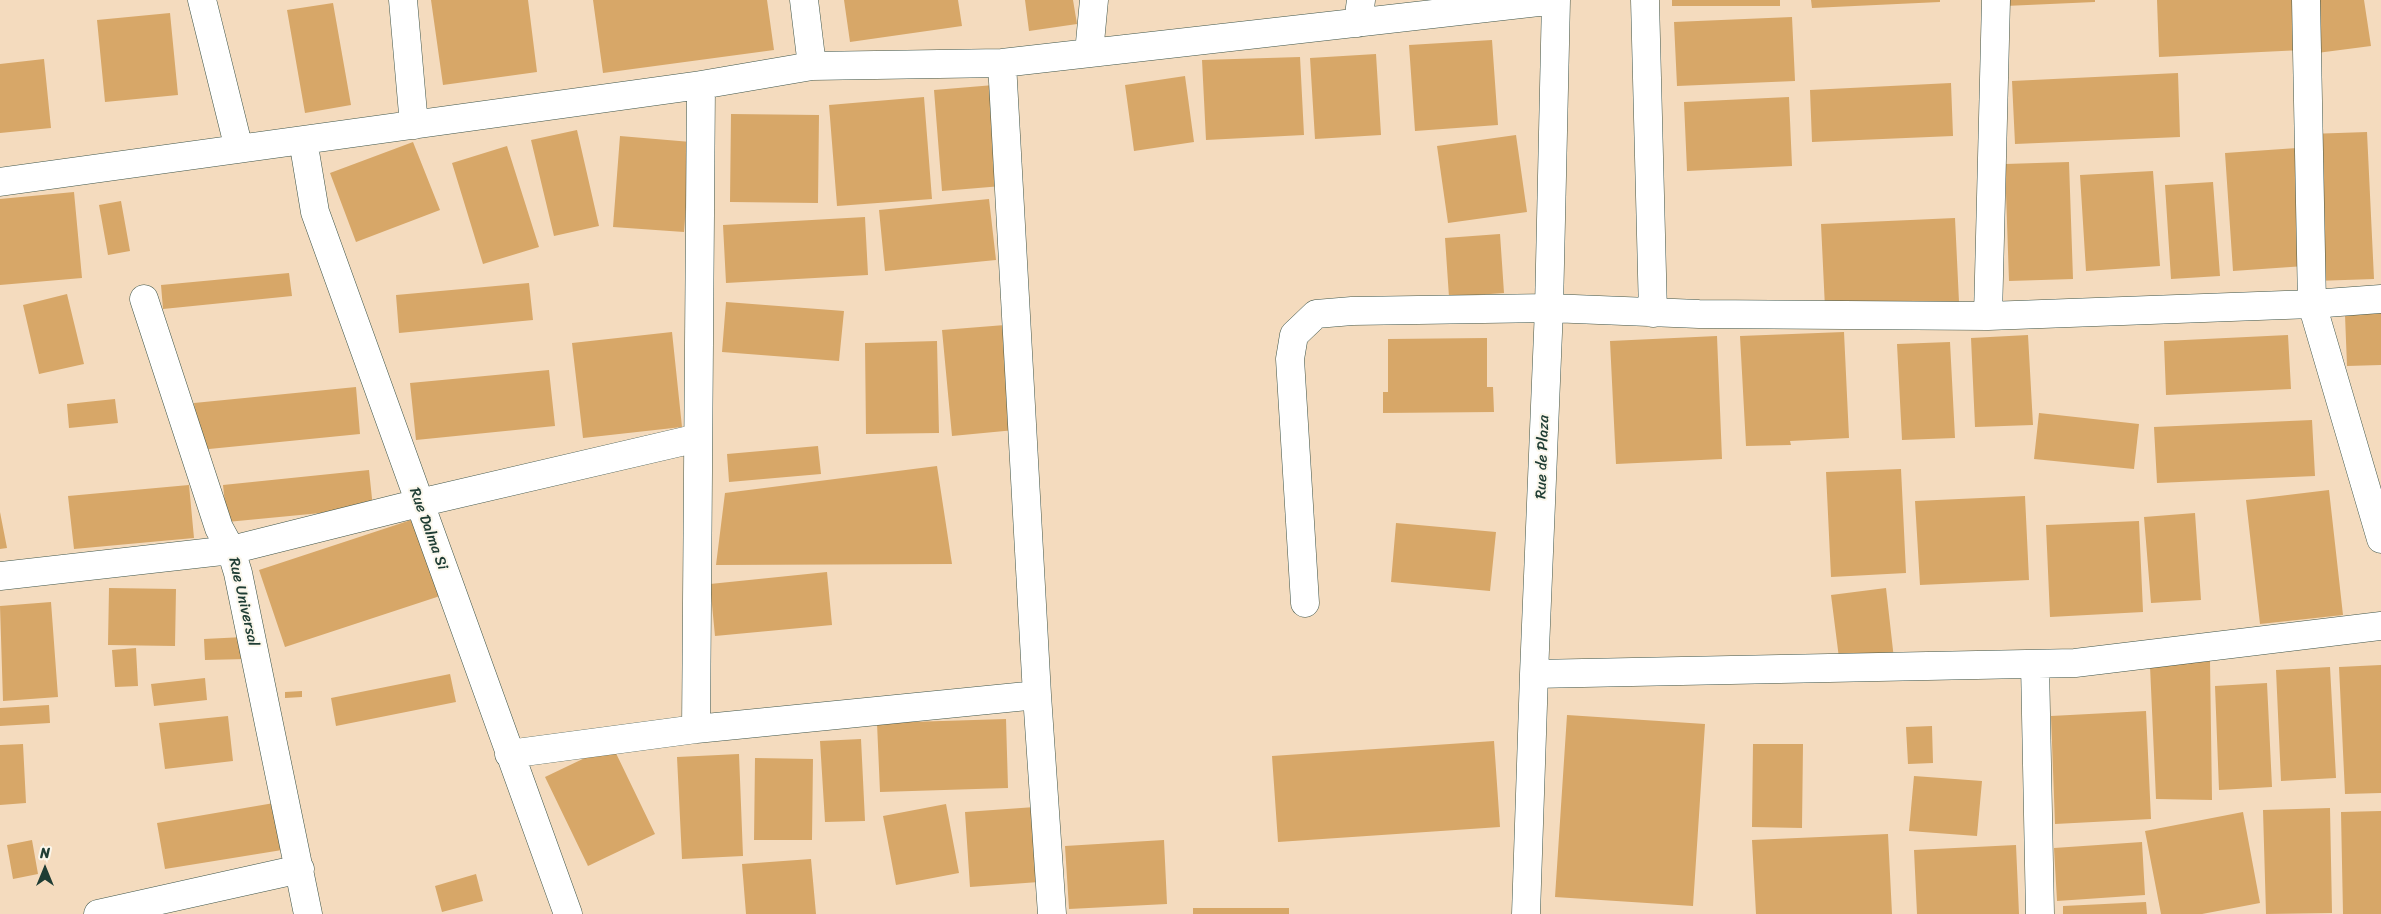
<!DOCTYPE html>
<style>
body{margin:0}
#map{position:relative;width:2381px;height:914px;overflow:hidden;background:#f4dbbe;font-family:Sriracha,sans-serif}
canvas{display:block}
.north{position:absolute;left:20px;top:844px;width:50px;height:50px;-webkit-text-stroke:4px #fbf7ec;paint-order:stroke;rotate:0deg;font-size:14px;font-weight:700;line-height:20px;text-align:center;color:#1f3d34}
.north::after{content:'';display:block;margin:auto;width:18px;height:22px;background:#1f3d34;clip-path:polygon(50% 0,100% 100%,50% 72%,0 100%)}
</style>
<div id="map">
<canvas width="2381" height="914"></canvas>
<div class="north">N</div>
</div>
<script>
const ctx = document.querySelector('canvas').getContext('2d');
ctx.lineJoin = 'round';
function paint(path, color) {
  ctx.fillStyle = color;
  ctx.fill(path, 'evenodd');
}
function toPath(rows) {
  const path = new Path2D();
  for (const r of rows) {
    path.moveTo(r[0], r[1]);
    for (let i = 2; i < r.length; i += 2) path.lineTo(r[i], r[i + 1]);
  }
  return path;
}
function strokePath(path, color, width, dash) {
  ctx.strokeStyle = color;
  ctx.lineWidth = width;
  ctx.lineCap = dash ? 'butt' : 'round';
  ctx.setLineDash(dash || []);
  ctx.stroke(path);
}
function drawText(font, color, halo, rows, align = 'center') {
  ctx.font = font + ' Sriracha,sans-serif';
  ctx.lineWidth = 4;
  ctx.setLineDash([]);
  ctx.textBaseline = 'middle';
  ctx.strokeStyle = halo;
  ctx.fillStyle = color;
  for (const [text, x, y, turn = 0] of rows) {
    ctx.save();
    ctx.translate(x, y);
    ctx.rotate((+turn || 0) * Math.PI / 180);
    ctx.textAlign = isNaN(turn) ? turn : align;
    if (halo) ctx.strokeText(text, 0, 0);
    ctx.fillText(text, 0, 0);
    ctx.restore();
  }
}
const building = toPath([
 [431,0,528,0,537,72,443,85],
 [593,0,767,0,774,50,603,73],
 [844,0,958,0,962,26,850,42],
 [1025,0,1073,0,1077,24,1029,31],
 [1672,0,1780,0,1780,6,1672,6],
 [1811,0,1940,0,1940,2,1812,8],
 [2005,0,2095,0,2095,2,2005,6],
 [2157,0,2299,0,2302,50,2159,57],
 [2310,0,2364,0,2371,46,2317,53],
 [333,3,351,105,305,113,287,10],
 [170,13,178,95,105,102,97,20],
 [1792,17,1795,81,1677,86,1674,22],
 [1492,40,1498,125,1415,131,1409,45],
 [1376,54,1381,135,1315,139,1310,58],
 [1300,57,1304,135,1206,140,1202,60],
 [44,59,51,128,0,133,0,64],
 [2178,73,2180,137,2015,144,2012,81],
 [1185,76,1194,142,1134,151,1125,85],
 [1951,83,1953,136,1812,142,1810,90],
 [994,85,1002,186,942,191,934,90],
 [924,97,932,199,837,206,829,105],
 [1789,97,1792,166,1687,171,1684,102],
 [731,114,819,115,818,203,730,202],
 [577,130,599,226,554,236,531,140],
 [2367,132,2374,279,2315,281,2309,134],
 [1516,135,1527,212,1448,223,1437,146],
 [620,136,691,142,684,232,613,227],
 [413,142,440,210,356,242,330,173],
 [507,146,539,247,483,264,452,163],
 [2297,148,2305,266,2233,271,2225,153],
 [2069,162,2073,279,2009,281,2005,164],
 [2153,171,2160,266,2086,271,2080,175],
 [2213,182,2220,276,2171,279,2165,185],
 [74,192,82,278,0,285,0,199],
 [989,199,996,260,885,271,879,210],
 [121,201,130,251,108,255,99,205],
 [865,217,868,275,726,283,723,225],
 [1955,218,1959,302,1825,308,1821,224],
 [1500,234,1504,293,1449,297,1445,238],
 [289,273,292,296,163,309,161,285],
 [529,283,533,320,399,333,396,295],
 [67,294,84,364,39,374,23,305],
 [726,302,844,311,839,361,722,352],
 [2381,313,2381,365,2347,366,2345,315],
 [1005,325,1015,430,952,436,942,330],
 [672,332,682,427,583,438,572,343],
 [1844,332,1849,438,1790,441,1791,445,1746,446,1740,336],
 [2028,335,2033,425,1975,427,1971,338],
 [2288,335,2291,389,2166,395,2164,341],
 [1717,336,1722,459,1616,464,1610,341],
 [1487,338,1487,387,1493,387,1494,412,1383,413,1383,392,1388,392,1388,339],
 [937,341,939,433,866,434,865,343],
 [1950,342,1955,438,1902,440,1897,344],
 [549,370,555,426,416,440,410,383],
 [356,387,360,434,199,450,194,403],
 [115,399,118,423,69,428,67,404],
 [2039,413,2139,424,2134,469,2034,459],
 [2312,420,2315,476,2157,483,2154,427],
 [818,446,821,474,729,482,727,454],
 [937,466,952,564,716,565,725,493],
 [1901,469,1906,573,1831,577,1826,472],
 [369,470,373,508,227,522,223,485],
 [189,485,194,538,74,549,68,496],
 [2329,490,2343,615,2260,624,2246,500],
 [2025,496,2029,580,1920,585,1915,501],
 [0,512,7,548,0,549],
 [2195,513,2201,600,2151,603,2144,517],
 [414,519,440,596,285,647,259,570],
 [2139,521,2143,612,2050,617,2046,525],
 [1396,523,1496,532,1490,591,1391,582],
 [827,572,832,625,715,636,710,584],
 [109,588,176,589,175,646,108,645],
 [1886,588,1894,659,1840,666,1831,595],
 [51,602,58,697,3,701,0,606],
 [244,637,246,659,205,660,204,639],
 [136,648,138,686,115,687,112,650],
 [2210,661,2212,800,2156,799,2150,666],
 [2381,665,2381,793,2345,794,2339,667],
 [2330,667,2336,778,2281,781,2276,670],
 [450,674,456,702,336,726,331,698],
 [205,678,207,700,154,706,151,684],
 [2267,683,2272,787,2219,790,2215,686],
 [302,691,302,697,285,698,285,692],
 [49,705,50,723,0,726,0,708],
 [2146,711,2151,819,2055,824,2051,716],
 [1567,715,1705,724,1693,906,1555,897],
 [228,716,233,761,165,769,159,723],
 [1006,719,1008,788,880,792,877,723],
 [1932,726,1933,763,1908,764,1906,727],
 [861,739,865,821,825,822,820,741],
 [1494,741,1500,827,1278,842,1272,756],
 [23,744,26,803,0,805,0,745],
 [1753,744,1803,744,1802,828,1752,827],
 [612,745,655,834,588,866,545,777],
 [739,754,743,856,682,859,677,757],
 [755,758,813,759,812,840,754,840],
 [1914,776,1982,781,1977,836,1909,831],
 [274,803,282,850,165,869,157,823],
 [946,804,959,873,896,885,883,816],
 [1035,807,1039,882,970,887,965,812],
 [2330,808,2332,913,2266,914,2263,810],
 [2381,811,2381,914,2343,914,2341,812],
 [2243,812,2260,903,2202,914,2161,914,2145,831],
 [1888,834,1892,914,1756,914,1752,840],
 [32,840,38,874,13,879,7,845],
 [1164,840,1167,904,1069,909,1065,846],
 [2142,842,2145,895,2057,901,2054,848],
 [2016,845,2019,914,1917,914,1914,850],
 [811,859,816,914,746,914,742,864],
 [476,874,483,901,442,912,435,886],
 [2146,902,2147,914,2063,914,2063,906],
 [1193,908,1289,908,1289,914,1193,914]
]);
const minor = toPath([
 [202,0,239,149],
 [403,0,414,125],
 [804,0,812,66],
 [1645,0,1653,313],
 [2306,0,2312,304,2381,539],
 [1358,23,1361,0],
 [1089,53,1094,0],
 [1002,63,1037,695,1052,914],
 [303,140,315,212,568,914],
 [0,182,701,85,812,66,1002,63,1556,0],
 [144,299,219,528,231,550,238,573,308,914],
 [1988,316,1996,0],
 [0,576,231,550,419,503,698,438],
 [1305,603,1290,359,1294,335,1316,314,1352,311,1549,308,1699,314,1988,316,2312,304,2381,299],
 [2035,664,2040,914],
 [1534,674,2075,663,2381,626],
 [696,729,701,85],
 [509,754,696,729,1037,695],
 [98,914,300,869],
 [1526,914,1534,674,1549,308,1556,0]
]);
const streetNames = [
 ["Rue de Plaza",1543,457,-88],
 ["Rue Dalma Si",428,529,70],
 ["Rue Universal",243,602,77]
];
paint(building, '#d7a768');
strokePath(minor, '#3f5549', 29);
strokePath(minor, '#fff', 28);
drawText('15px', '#1f3d34', '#fbf7ec', streetNames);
</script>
